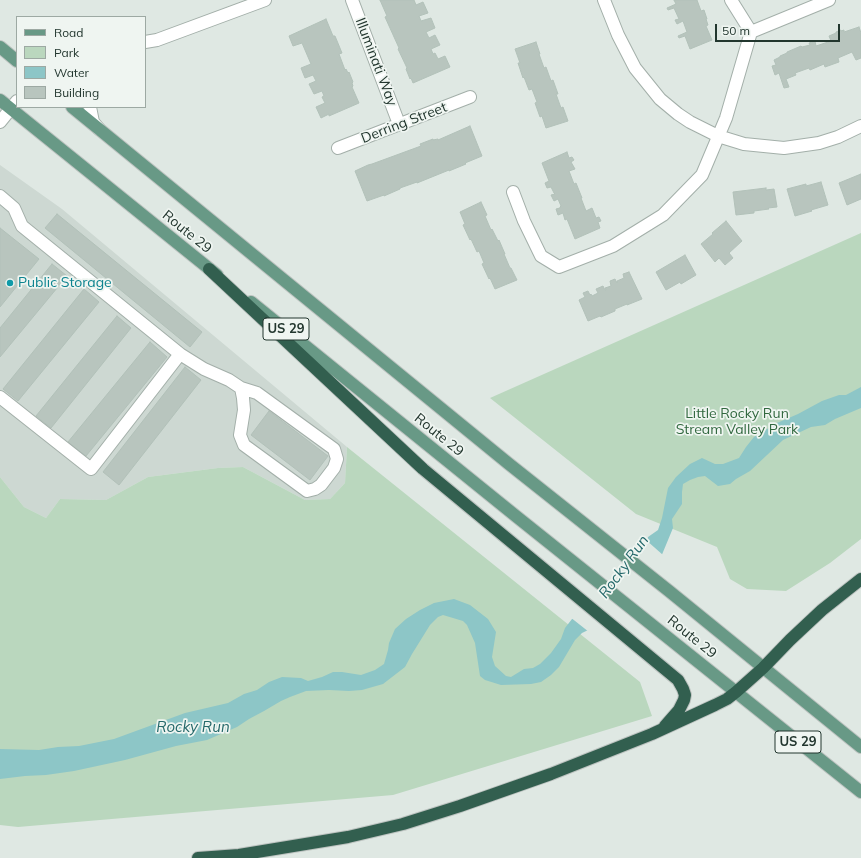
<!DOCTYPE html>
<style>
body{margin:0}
#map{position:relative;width:861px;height:858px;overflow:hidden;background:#dfe8e3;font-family:Mulish,sans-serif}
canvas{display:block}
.legend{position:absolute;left:16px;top:16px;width:130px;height:92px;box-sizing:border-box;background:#eff5f1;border:1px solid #9da9a3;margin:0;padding:5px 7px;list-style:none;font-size:12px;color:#22362e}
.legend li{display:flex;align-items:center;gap:8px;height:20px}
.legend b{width:20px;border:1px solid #9da9a3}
.scale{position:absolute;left:715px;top:24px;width:125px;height:18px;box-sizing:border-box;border:2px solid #22362e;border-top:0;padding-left:5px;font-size:12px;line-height:14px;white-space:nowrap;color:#22362e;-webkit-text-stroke:3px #eff5f1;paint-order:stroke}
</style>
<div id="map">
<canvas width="861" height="858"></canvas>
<ul class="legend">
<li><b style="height:5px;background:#689986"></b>Road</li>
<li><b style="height:11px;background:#bad7be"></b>Park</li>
<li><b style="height:11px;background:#8dc6c7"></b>Water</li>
<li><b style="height:11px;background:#b8c5be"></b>Building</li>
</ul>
<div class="scale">50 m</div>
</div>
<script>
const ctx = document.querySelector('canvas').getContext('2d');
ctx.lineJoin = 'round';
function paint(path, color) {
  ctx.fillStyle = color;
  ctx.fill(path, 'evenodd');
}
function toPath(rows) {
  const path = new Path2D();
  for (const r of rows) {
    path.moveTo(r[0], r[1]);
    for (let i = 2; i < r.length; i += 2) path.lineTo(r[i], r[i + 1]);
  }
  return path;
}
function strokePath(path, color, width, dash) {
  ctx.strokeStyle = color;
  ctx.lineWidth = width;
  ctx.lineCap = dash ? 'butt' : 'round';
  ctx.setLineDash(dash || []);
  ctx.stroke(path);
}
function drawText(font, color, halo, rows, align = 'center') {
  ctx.font = font + ' Mulish,sans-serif';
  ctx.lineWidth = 3.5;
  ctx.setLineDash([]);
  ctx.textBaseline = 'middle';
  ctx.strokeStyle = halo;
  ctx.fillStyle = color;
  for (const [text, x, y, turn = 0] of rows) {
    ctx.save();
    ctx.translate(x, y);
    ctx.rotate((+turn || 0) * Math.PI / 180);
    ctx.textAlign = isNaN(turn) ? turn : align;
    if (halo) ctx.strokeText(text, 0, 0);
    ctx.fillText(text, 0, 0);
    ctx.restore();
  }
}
const built = toPath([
 [0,165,62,209,347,447,345,483,330,499,305,500,243,467,218,468,148,477,106,500,60,499,46,518,24,507,0,477]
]);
const green = toPath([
 [861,233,861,539,830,563,786,591,747,589,730,579,717,547,636,514,490,398],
 [347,447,640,682,652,716,393,795,18,827,0,825,0,477,24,507,46,518,60,499,106,500,148,477,218,468,243,467,305,500,330,499,345,483]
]);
const water = toPath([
 [861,387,861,408,835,419,825,425,811,427,783,440,750,471,736,479,730,484,718,486,705,476,698,477,690,480,683,484,682,492,682,504,672,519,673,528,656,569,611,619,582,633,575,640,559,667,551,675,541,682,531,684,501,685,485,680,480,676,475,643,467,625,463,621,443,615,438,617,430,625,412,654,405,667,383,684,362,690,349,691,329,690,306,691,290,697,281,701,264,711,249,719,237,727,207,740,176,746,125,760,74,771,46,775,25,776,0,779,0,749,39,750,58,747,79,746,114,739,185,713,228,703,244,694,257,690,269,682,282,677,301,678,308,681,322,677,333,672,342,672,361,675,375,670,384,664,388,650,389,643,395,629,406,619,420,610,434,603,454,599,470,605,488,619,496,632,492,657,495,666,506,676,511,677,524,669,533,668,540,664,551,653,561,639,565,628,572,619,600,606,644,552,648,537,658,530,662,518,668,488,676,477,690,464,702,458,715,464,723,464,739,458,746,447,754,437,777,423,798,414,822,401,839,395,846,395]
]);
const pier = toPath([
 [646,540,663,555,657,570,612,621,589,632,570,617,577,614,590,606,599,605,604,599,639,558,642,552]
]);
const building = toPath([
 [380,0,414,0,416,5,423,2,428,13,419,16,421,21,431,18,435,28,426,32,429,38,435,35,440,45,431,49,433,54,435,53,438,59,445,56,450,67,413,83,411,78,410,79,406,69,407,68,398,49,399,48,385,17,387,16,380,0],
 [674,0,697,0,701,11,704,10,707,19,706,19,708,25,706,26,712,40,690,49,685,36,679,38,678,36,687,32,683,21,677,24,675,20,679,19,674,8,668,10,667,8,676,4,674,0],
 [326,19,333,36,335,36,342,53,339,54,345,70,346,69,348,73,349,72,353,82,352,83,353,86,352,87,359,103,329,116,329,114,321,118,316,107,325,103,322,97,324,96,322,91,314,94,309,84,316,81,313,75,305,78,301,68,311,64,302,43,293,46,289,36,326,19],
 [859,27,861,33,861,58,856,60,852,52,838,58,839,62,825,67,824,64,810,70,809,68,795,73,796,75,786,79,789,87,784,88,779,73,775,75,772,66,776,65,774,60,780,57,780,56,787,53,787,52,801,46,802,47,810,45,809,43,815,41,816,46,831,41,829,36,836,33,836,32,841,30,841,31,844,30,844,32,859,27],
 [536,42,540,54,539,54,544,68,546,67,551,81,553,80,558,94,556,94,561,108,563,107,568,121,546,128,542,116,540,117,535,103,537,102,532,89,529,90,524,77,523,78,518,63,520,63,515,49,536,42],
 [470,126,482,156,465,163,466,164,449,171,449,170,417,183,417,182,400,188,400,189,384,196,384,195,367,201,355,171,368,165,372,164,421,146,420,144,433,139,433,140,438,139,438,140,470,126],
 [567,152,569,158,572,157,574,160,571,162,575,169,569,171,574,184,576,183,582,198,581,198,586,211,592,208,596,218,599,217,601,221,598,222,600,228,575,239,567,219,565,220,563,213,558,215,556,209,560,208,560,207,561,206,558,199,554,201,551,195,555,194,554,193,551,187,547,188,545,183,549,181,542,163,567,152],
 [861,174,861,199,847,205,839,183,861,174],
 [821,182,828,205,811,210,812,211,795,216,787,189,806,184,806,186,821,182],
 [766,188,766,190,774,189,777,207,768,208,769,209,754,211,754,213,736,215,733,192,766,188],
 [481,202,487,215,485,216,491,230,492,229,498,241,499,240,505,254,504,254,510,268,511,268,517,280,495,289,490,278,489,279,482,264,484,263,479,251,477,252,471,239,470,240,463,225,465,224,460,212,481,202],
 [57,214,202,332,190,347,45,228,57,214],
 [726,221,742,241,729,253,733,258,725,265,719,258,715,262,701,244,713,234,712,233,726,221],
 [0,228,39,259,0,307,0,228],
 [685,255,696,275,681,284,680,282,666,290,656,272,685,255],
 [52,264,67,276,0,357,0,328,52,264],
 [629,272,642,299,627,305,627,304,615,309,615,311,601,317,600,316,588,321,579,300,585,297,583,293,588,291,590,295,591,294,592,296,598,293,596,289,603,286,605,290,606,290,605,288,611,286,610,281,615,279,617,283,617,281,624,278,623,274,629,272],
 [84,289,99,302,18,401,3,389,84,289],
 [117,316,131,328,51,428,36,416,117,316],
 [150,342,167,357,86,456,68,442,150,342],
 [185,367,201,380,119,485,103,472,185,367],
 [269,411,328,456,310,480,251,435,269,411]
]);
const minor = toPath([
 [352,0,399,124],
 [604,0,618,35,635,68,660,99,678,114,690,122,718,136,744,144,784,148,819,143,838,137,861,126],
 [731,0,751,32],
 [145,42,157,40,265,0],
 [90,107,93,122,99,129],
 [0,122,17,101],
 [338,148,470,97],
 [513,192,524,221,541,256,559,267,613,246,663,215,702,175,726,118,751,32,829,0],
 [0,196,14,208,22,226,180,354,91,469,0,397],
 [180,354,204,369,229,380,241,388,257,393,334,449,337,459,334,468,321,485,315,489,307,491,244,445,240,435,244,410,243,398,241,388]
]);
const major = toPath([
 [0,47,17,61],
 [0,100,217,275],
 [72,107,509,464,669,591,861,747],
 [251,302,517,517,861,792]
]);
const highway = toPath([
 [209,269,423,469,678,680,683,689,685,695,684,700,679,710,665,726],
 [198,858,239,855,348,837,403,824,460,806,551,774,652,734,715,705,727,699,736,692,763,668,790,640,822,610,861,579]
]);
const markers = [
 [10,283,4,"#0f9aa8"]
];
const shields = [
 [286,329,46],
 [798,742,46]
];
const shieldNames = [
 ["US 29",286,329],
 ["US 29",798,742]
];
const streetNames = [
 ["Illuminati Way",376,62,69],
 ["Derring Street",404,123,-21],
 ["Route 29",187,232,39],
 ["Route 29",439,435,39],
 ["Route 29",692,637,39]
];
const cultureNames = [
 ["Public Storage",18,283]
];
const parkNames = [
 ["Little Rocky Run",737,414],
 ["Stream Valley Park",737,430]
];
const waterNames = [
 ["Rocky Run",624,567,-54],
 ["Rocky Run",193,727]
];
paint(built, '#cdd8d2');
paint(green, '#bad7be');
paint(water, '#8dc6c7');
paint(pier, '#dfe8e3');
paint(building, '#b8c5be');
strokePath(building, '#b2c1b9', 1);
strokePath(minor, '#a3afa9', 14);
strokePath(major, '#bdc3c0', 14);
strokePath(highway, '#bdc3c0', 14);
strokePath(minor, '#fff', 12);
strokePath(major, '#689986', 12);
strokePath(highway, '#325f4f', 12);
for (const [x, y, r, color] of markers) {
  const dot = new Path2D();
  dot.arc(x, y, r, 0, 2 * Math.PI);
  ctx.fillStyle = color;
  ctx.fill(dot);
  strokePath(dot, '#eff5f1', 1.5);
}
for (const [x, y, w] of shields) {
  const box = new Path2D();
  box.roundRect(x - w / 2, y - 11, w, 22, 3);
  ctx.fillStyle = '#eff5f1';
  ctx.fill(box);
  strokePath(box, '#22362e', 1);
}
drawText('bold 13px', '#22362e', null, shieldNames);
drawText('14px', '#22362e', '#eff5f1', streetNames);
drawText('14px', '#0d838f', '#eff5f1', cultureNames, 'left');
drawText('14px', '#31683f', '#eff5f1', parkNames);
drawText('italic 15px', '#24686a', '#eff5f1', waterNames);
</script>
